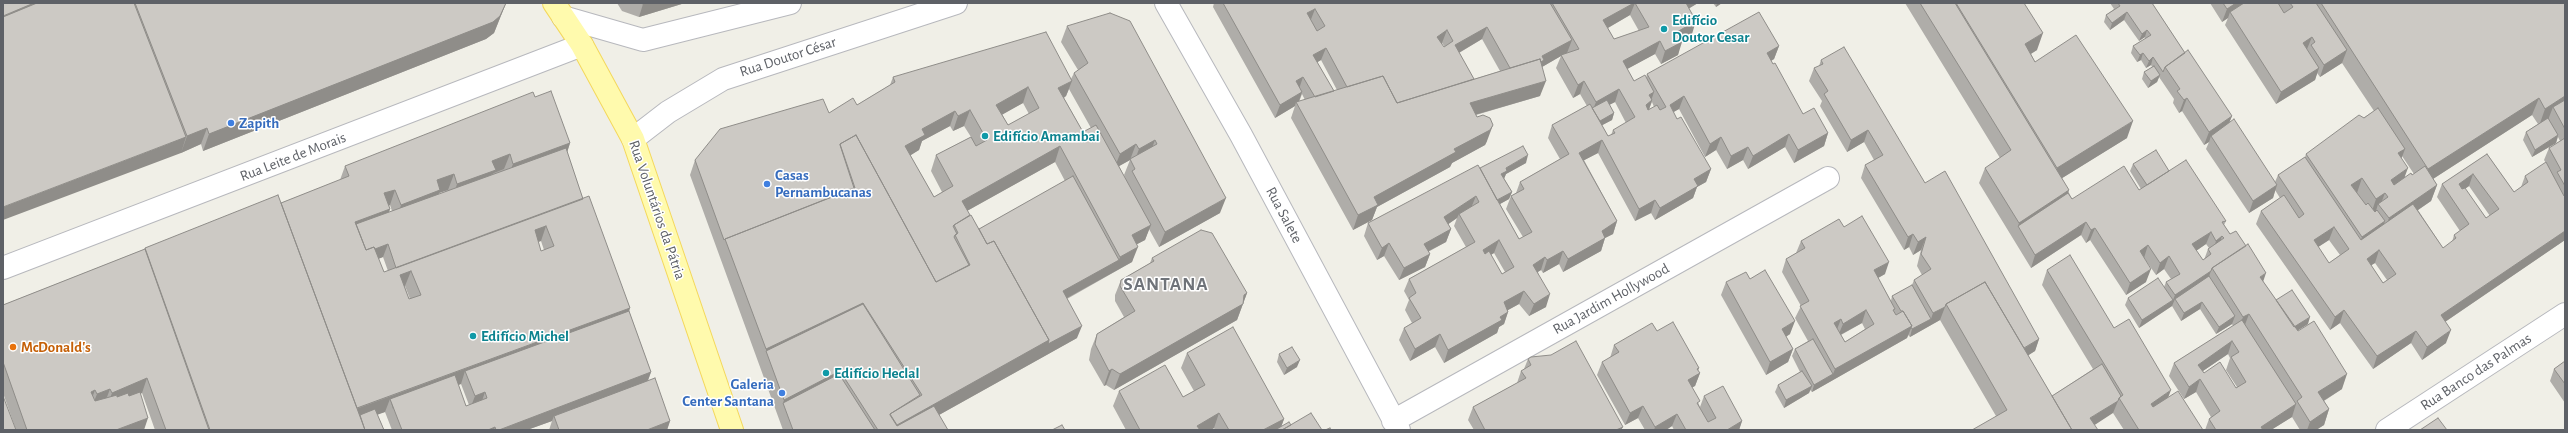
<!DOCTYPE html>
<meta charset="utf-8">
<style>
body{margin:0}
#map{position:relative;width:2568px;height:433px;overflow:hidden;background:#f0efe7;font-family:"Alegreya Sans",sans-serif}
canvas{display:block}
.frame{position:absolute;inset:0;border:4px solid #5e6167;pointer-events:none}
</style>
<div id="map">
<canvas width="2568" height="433"></canvas>
<div class="frame"></div>
</div>
<script>
const ctx = document.querySelector('canvas').getContext('2d');
ctx.lineJoin = 'round';
function toPath(rows) {
  const path = new Path2D();
  for (const r of rows) {
    path.moveTo(r[0], r[1]);
    for (let i = 2; i < r.length; i += 2) path.lineTo(r[i], r[i + 1]);
  }
  return path;
}
function strokePath(path, color, width, dash) {
  ctx.strokeStyle = color;
  ctx.lineWidth = width;
  ctx.lineCap = dash ? 'butt' : 'round';
  ctx.setLineDash(dash || []);
  ctx.stroke(path);
}
function paint(path, color) {
  ctx.fillStyle = color;
  ctx.fill(path, 'evenodd');
}
function drawText(font, color, halo, rows, align = 'center') {
  ctx.font = font + ' "Alegreya Sans",sans-serif';
  ctx.lineWidth = 3;
  ctx.setLineDash([]);
  ctx.textBaseline = 'middle';
  ctx.strokeStyle = halo;
  ctx.fillStyle = color;
  for (const [text, x, y, turn = 0] of rows) {
    ctx.save();
    ctx.translate(x, y);
    ctx.rotate((+turn || 0) * Math.PI / 180);
    ctx.textAlign = isNaN(turn) ? turn : align;
    if (halo) ctx.strokeText(text, 0, 0);
    ctx.fillText(text, 0, 0);
    ctx.restore();
  }
}
const minor = toPath([
 [1166,3,1241,135,1399,430],
 [563,17,643,40,790,3],
 [633,139,668,112,723,79,956,3],
 [3,268,582,45],
 [1393,421,1828,178],
 [2387,430,2565,314]
]);
const major = toPath([
 [554,3,582,45,633,139,732,430]
]);
const wall = toPath([
 [3,3,506,3,494,33,486,39,203,151,201,144,181,153],
 [617,3,685,3,639,17,622,11],
 [1214,3,1698,3,1689,8,1692,34,1681,40,1678,55,1661,64,1655,54,1627,69,1634,81,1646,78,1647,74,1779,46,1774,59,1771,61,1803,114,1828,133,1824,146,1794,163,1785,147,1748,169,1743,160,1727,169,1716,150,1705,157,1679,109,1673,112,1677,119,1711,169,1706,182,1697,187,1693,198,1655,220,1651,213,1635,221,1598,153,1584,160,1617,221,1613,234,1605,238,1601,251,1563,272,1559,264,1543,273,1541,270,1538,272,1546,307,1529,316,1519,304,1508,310,1508,312,1504,324,1499,327,1497,333,1444,363,1435,347,1410,361,1399,340,1404,328,1412,323,1405,310,1409,300,1404,291,1409,279,1466,247,1454,226,1457,218,1448,224,1451,229,1446,242,1428,252,1430,254,1425,267,1399,280,1384,256,1377,260,1364,236,1368,223,1480,168,1526,163,1506,174,1504,178,1512,192,1509,199,1500,204,1519,239,1523,237,1506,209,1511,196,1516,193,1520,182,1560,159,1548,138,1552,125,1587,106,1580,94,1573,98,1556,68,1561,56,1542,67,1540,96,1476,115,1487,141,1485,145,1452,163,1450,167,1377,207,1372,220,1353,230,1291,118,1295,106,1275,118,1213,7],
 [1630,15,1639,31,1614,39,1608,28],
 [1482,39,1500,71,1474,79,1459,53],
 [1442,43,1445,47,1444,47,1441,44],
 [1321,60,1337,90,1334,91,1317,62],
 [1302,94,1305,100,1299,102],
 [1615,102,1626,123,1613,130,1611,135,1608,136,1602,125,1612,120,1614,113,1609,105],
 [1652,102,1654,107,1649,109],
 [1494,253,1505,272,1502,274,1491,255],
 [1713,3,1722,3,1716,7],
 [1905,3,2024,3,2037,50,2031,54,2035,62,2127,138,2062,178,2072,199,2139,190,2141,189,2130,171,2133,164,2169,171,2226,221,2224,225,2276,300,2308,324,2297,331,2342,389,2324,401,2329,409,2324,425,2316,430,2300,430,2292,417,2271,430,2205,430,2209,419,2211,417,2196,392,2184,399,2169,376,2174,363,2233,326,2232,324,2216,334,2200,309,2181,321,2172,306,2139,328,2125,305,2128,298,2164,287,2166,282,2171,279,2164,269,2156,275,2144,258,2146,282,2126,295,2090,240,2086,243,2081,235,2031,268,1979,183,1985,168,2000,158],
 [2206,244,2209,248,2208,249,2204,260,2203,260,2196,251],
 [2228,354,2230,358,2226,370,2237,387,2236,388,2204,373,2203,371],
 [2110,3,2152,3,2185,53,2232,116,2229,123,2275,182,2278,175,2305,157,2306,154,2374,111,2342,63,2320,77,2317,73,2315,80,2276,104,2225,25,2228,18,2222,22,2210,3,2565,3,2565,240,2445,322,2446,343,2422,360,2411,343,2373,369,2340,323,2330,330,2256,224,2261,211,2280,198,2275,190,2273,198,2249,213,2206,149,2209,142,2204,145,2182,111,2179,113,2173,103,2174,99,2159,77,2157,82,2148,88,2142,79,2144,72,2152,67,2151,65,2146,68,2141,60,2137,62,2131,53,2133,46,2145,39,2145,37,2139,41,2124,20,2110,30,2104,22,2106,15,2114,9],
 [2532,115,2538,124,2526,132,2523,140,2532,157,2556,143,2558,137,2560,141,2549,148,2544,160,2546,163,2525,176,2521,187,2514,192,2487,154,2442,184,2437,197,2460,231,2454,235,2452,242,2443,248,2418,210,2431,201,2437,185,2433,179],
 [2402,156,2414,174,2412,175,2405,177,2401,158],
 [2469,186,2490,216,2486,218,2465,189],
 [2329,240,2340,255,2329,263,2318,247],
 [2375,263,2387,280,2383,283,2371,265],
 [1067,26,1220,213,1159,247,1149,229,1145,240,1137,244,1132,262,1067,299,1077,338,1043,357,939,415,948,430,783,430,690,175,695,160,829,113,857,105,890,85,893,77,1071,79,1074,73,1078,70,1061,42],
 [1069,89,1091,128,1083,132,1064,98,1066,96],
 [1023,103,1029,114,1008,125,1002,114],
 [950,126,953,131,964,126,971,137,936,155,931,171,942,192,934,197,910,155,919,150,922,141],
 [1130,160,1124,175,1127,182,1119,166],
 [1055,162,1065,181,979,229,967,211],
 [1821,60,1925,183,2039,339,2035,351,2028,355,2052,396,2093,369,2042,285,2047,270,2114,328,2168,397,2203,430,2124,430,2113,413,1996,416,1940,320,1910,337,1908,335,1907,338,1812,392,1810,390,1809,393,1784,408,1775,392,1778,385,1800,372,1792,356,1795,349,1808,341,1795,318,1801,306,1782,272,1786,259,1796,253,1801,241,1844,227,1885,274,1878,278,1891,301,1892,296,1912,285,1914,280,1922,275,1917,266,1921,250,1913,255,1909,247,1904,250,1861,178,1865,165,1874,160,1864,142,1847,152,1820,106,1822,101,1809,81,1814,68,1819,66],
 [1862,323,1865,329,1845,342,1841,335],
 [535,97,570,143,567,152,583,199,630,308,629,311,651,372,648,381,670,421,667,430,549,430,552,421,527,430,392,430,385,412,377,414,384,430,155,430,142,393,140,394,144,430,16,430,3,393,3,305,145,249,145,248,281,203,340,180,345,166],
 [448,190,439,194,439,193],
 [390,205,392,211,389,212,390,209,389,206],
 [541,241,544,250,541,251,538,242],
 [383,257,388,271,384,272,378,259],
 [405,286,410,299,409,299,405,287],
 [461,384,469,405,466,406,458,385],
 [1152,258,1247,293,1237,320,1114,390,1106,385,1104,386,1089,360,1091,349,1097,334,1124,317,1115,301,1115,295,1121,280,1150,263],
 [1750,279,1790,334,1786,337,1793,349,1788,362,1766,375,1721,295,1726,282],
 [1657,331,1699,368,1698,370,1700,373,1695,386,1692,387,1700,407,1704,396,1742,421,1739,430,1674,430,1672,426,1666,430,1645,430,1638,418,1625,425,1597,375,1602,362,1610,358,1614,345],
 [1187,353,1284,419,1281,427,1291,425,1322,430,1215,430,1214,428,1211,430,1126,430,1113,406,1119,391,1183,397,1194,391,1181,368],
 [1279,354,1297,367,1284,375,1277,362],
 [1528,359,1621,430,1474,430,1468,420,1473,407,1517,383,1521,371,1524,369],
 [2565,361,2565,403,2550,381,2554,369]
]);
const shadedWall = toPath([
 [34,3,39,3,3,30,3,16],
 [506,3,494,33,486,39,203,151,209,134],
 [648,3,685,3,639,17,643,4],
 [1634,3,1635,3,1630,15,1599,33,1603,20],
 [1684,3,1698,3,1680,14],
 [1717,3,1722,3,1716,7],
 [2236,3,2250,3,2230,12,2228,18,2222,22,2227,9],
 [1315,9,1310,22,1307,13],
 [2127,12,2124,20,2110,30,2112,23],
 [1696,21,1692,34,1672,45,1677,32],
 [1487,27,1482,39,1450,58,1455,45],
 [1447,30,1442,43,1432,49,1437,37],
 [2147,30,2145,37,2139,41,2142,34],
 [2043,33,2037,50,2019,61,2025,44],
 [2312,37,2307,49,2303,43],
 [1572,40,1567,53,1561,56,1561,55,1561,56,1542,67,1507,84,1542,56],
 [1660,41,1655,54,1618,74,1623,61],
 [1682,42,1678,55,1661,64,1665,51],
 [1779,46,1774,59,1763,66,1767,53],
 [1326,48,1321,60,1308,68,1313,55],
 [2347,50,2342,63,2320,77,2324,65],
 [2143,53,2141,60,2137,62,2140,55],
 [2153,57,2151,65,2146,68,2149,61],
 [2319,68,2315,80,2276,104,2281,92],
 [2160,75,2157,82,2148,88,2151,81],
 [1303,77,1299,89,1296,81],
 [1072,81,1066,96,1053,104,1058,88],
 [1546,81,1540,96,1464,118,1470,103],
 [1584,81,1580,94,1573,98,1578,85],
 [1028,87,1023,103,991,121,996,105],
 [1619,89,1615,102,1593,113,1592,112,1596,102],
 [1302,92,1298,104,1296,102,1295,106,1275,118,1280,105],
 [1654,92,1651,101,1652,100,1648,113,1641,117,1649,95],
 [1684,96,1679,109,1665,117,1670,105],
 [2565,96,2565,109,2553,107,2548,120,2539,126,2545,109],
 [2187,98,2182,111,2179,113,2184,100],
 [2539,98,2532,115,2422,186,2428,169],
 [970,110,964,126,953,131,958,116],
 [955,111,950,126,922,141,919,150,900,162,905,146,922,129],
 [1614,113,1612,120,1595,129,1598,122],
 [2232,116,2227,128,2211,136,2209,142,2204,145,2209,132],
 [2133,121,2127,138,2051,185,2057,168],
 [1493,125,1487,141,1485,145,1452,163,1450,167,1377,207,1372,220,1353,230,1358,215,1374,197,1454,149],
 [207,128,201,144,181,153,187,136],
 [1868,130,1864,142,1847,152,1851,140],
 [1828,133,1824,146,1794,163,1798,150],
 [1789,134,1785,147,1748,169,1753,156],
 [2558,135,2556,143,2532,157,2535,150],
 [186,137,181,153,3,220,3,207],
 [1721,137,1716,150,1705,157,1710,144],
 [1155,140,1149,156,1133,165,1139,149],
 [1602,140,1598,153,1575,165,1579,153],
 [570,143,565,159,507,179,513,164],
 [1136,144,1130,160,1114,169,1120,154],
 [1060,146,1055,162,956,217,962,201],
 [1748,147,1743,160,1727,169,1731,156],
 [2405,149,2399,165,2398,153],
 [510,154,504,169,494,173,452,200,457,184,492,161],
 [1528,155,1526,163,1506,174,1504,179,1501,174,1506,168],
 [2408,168,2402,184,2386,195,2391,180],
 [1711,169,1706,182,1697,187,1693,198,1655,220,1660,208,1694,179],
 [454,174,448,190,439,193,435,206,396,220,401,205,437,180],
 [2473,174,2469,186,2454,196,2459,184],
 [2362,178,2357,193,2351,185],
 [2277,185,2273,198,2249,213,2253,201],
 [2437,185,2431,201,2383,234,2389,218],
 [395,190,390,205,379,209,384,193],
 [2069,190,2064,205,2018,226,2019,223],
 [1512,192,1509,199,1491,209,1494,202],
 [2385,193,2380,206,2378,204,2376,211,2371,214,2376,199],
 [1476,196,1471,208,1459,214,1457,218,1440,230,1444,217],
 [1226,198,1220,213,1159,247,1165,232],
 [1655,200,1651,213,1635,221,1639,209],
 [390,209,384,225,354,225,355,222],
 [579,214,546,226,541,241,529,245,411,271,405,286,395,291,397,270],
 [1617,221,1613,234,1605,238,1601,251,1563,272,1568,259,1602,231],
 [2385,221,2380,237,2356,253,2362,237],
 [2086,222,2081,235,2031,268,2035,255],
 [1151,225,1145,240,1126,250,1132,235],
 [2334,227,2329,240,2309,253,2314,240],
 [2095,228,2090,240,2086,243,2091,230],
 [1451,229,1446,242,1419,256,1424,244],
 [2565,231,2565,240,2436,328,2441,315],
 [2211,232,2206,244,2187,257,2192,244],
 [1913,234,1909,247,1904,250,1908,237],
 [2222,236,2218,248,2212,253,2216,241],
 [1926,237,1921,250,1913,255,1918,242],
 [1499,240,1494,253,1478,262,1483,250],
 [1389,243,1384,256,1377,260,1382,248],
 [388,244,383,257,360,266,365,253],
 [2148,245,2144,258,2140,251],
 [1138,247,1132,262,1058,303,1063,291,1119,260,1120,257],
 [2379,250,2375,263,2362,271,2367,259],
 [1563,251,1559,264,1543,273,1547,260],
 [1430,254,1425,267,1399,280,1404,268],
 [2169,256,2164,269,2156,275,2160,263],
 [1545,257,1541,270,1529,277,1533,265],
 [1889,262,1885,274,1869,283,1874,270],
 [2151,269,2146,282,2126,295,2130,283],
 [2211,271,2206,284,2175,299,2172,306,2139,328,2142,320,2173,300,2175,295],
 [2266,273,2261,288,2260,277],
 [1524,291,1519,304,1499,315,1504,302],
 [1247,293,1237,320,1114,390,1120,374],
 [1550,294,1546,307,1529,316,1534,304],
 [2202,302,2200,309,2181,321,2184,313],
 [863,303,857,320,766,351,766,349],
 [1945,307,1940,320,1910,337,1912,329,1931,319,1933,313],
 [630,308,624,324,465,371,461,384,393,409,390,399,385,412,355,423,356,409],
 [1866,310,1862,323,1838,336,1843,324],
 [2344,310,2340,323,2330,330,2335,317],
 [1508,312,1504,324,1499,327,1497,333,1444,363,1448,350],
 [2249,314,2243,330,2237,332,2243,317],
 [2235,316,2232,324,2216,334,2219,327],
 [2310,317,2308,324,2292,334,2294,327],
 [1841,319,1836,332,1834,323],
 [1795,321,1790,334,1777,342,1782,329],
 [1082,326,1077,338,1043,357,912,430,895,430,897,425,1049,340],
 [1912,326,1907,338,1812,392,1814,385,1833,374,1835,369],
 [2451,330,2446,343,2422,360,2427,347],
 [2416,331,2411,343,2373,369,2377,356],
 [1440,334,1435,347,1410,361,1415,349],
 [2039,339,2035,351,2018,362,2022,350],
 [2232,341,2228,354,2194,377,2198,365],
 [1793,349,1788,362,1766,375,1770,362],
 [1300,360,1297,367,1284,375,1287,368],
 [1699,368,1696,375,1700,373,1695,386,1684,392,1688,380,1697,369],
 [1112,369,1106,385,1104,386,1109,371],
 [840,371,834,387,783,403,784,400],
 [651,372,646,385,554,416,552,421,527,430,499,430],
 [2347,374,2342,389,2312,408,2318,392],
 [147,378,142,393,106,409,112,393],
 [2200,379,2196,392,2184,399,2189,387],
 [1812,386,1809,393,1784,408,1786,400],
 [110,389,104,405,91,409,97,394],
 [95,390,89,406,91,392],
 [2171,390,2165,406,2145,419,2151,404],
 [485,392,481,404,470,409,475,396],
 [2118,401,2113,413,2087,430,2090,418],
 [2296,404,2292,417,2271,430,2260,430,2261,427],
 [1643,406,1638,418,1625,425,1630,413],
 [2329,409,2324,425,2316,430,2307,430,2310,422],
 [1219,413,1214,428,1211,430,1196,430,1197,426],
 [1677,414,1672,426,1666,430,1654,430,1655,427],
 [148,418,144,430,116,430],
 [1284,419,1280,430,1263,430],
 [670,421,667,430,647,430],
 [1742,421,1739,430,1727,430],
 [495,427,494,430,488,430],
 [1623,427,1621,430,1616,430]
]);
const building = toPath([
 [3,3,34,3,3,16,3,3],
 [37,3,134,3,186,137,3,207,3,17,37,3],
 [135,3,506,3,500,16,493,22,209,134,207,128,187,136,135,3],
 [640,3,648,3,643,4,640,3],
 [1223,3,1550,3,1572,40,1542,56,1544,60,1541,62,1540,59,1510,68,1487,27,1455,45,1474,79,1397,103,1383,76,1347,87,1326,48,1313,55,1334,91,1315,97,1303,77,1296,81,1302,92,1280,105,1223,3],
 [1315,9,1325,26,1317,31,1307,13,1315,9],
 [1447,30,1453,41,1444,47,1437,37,1447,30],
 [1552,3,1634,3,1603,20,1614,39,1649,27,1635,3,1686,3,1696,21,1677,32,1682,42,1665,51,1660,41,1658,42,1623,61,1634,81,1645,75,1654,92,1649,95,1652,100,1646,105,1648,110,1657,105,1660,110,1666,107,1647,74,1759,12,1779,46,1767,53,1773,64,1775,63,1803,114,1814,108,1828,133,1798,150,1789,134,1753,156,1748,147,1731,156,1721,137,1710,144,1684,96,1670,105,1677,119,1681,117,1711,169,1694,179,1698,186,1660,208,1655,200,1639,209,1602,140,1579,153,1617,221,1602,231,1605,238,1568,259,1563,251,1547,260,1545,257,1533,265,1550,294,1534,304,1524,291,1504,302,1508,312,1500,317,1502,320,1448,350,1440,334,1415,349,1404,328,1421,318,1409,298,1416,293,1409,279,1475,242,1459,214,1479,202,1476,196,1444,217,1451,229,1424,244,1430,254,1404,268,1389,243,1382,248,1368,223,1478,165,1519,239,1532,232,1511,196,1524,189,1520,182,1569,154,1552,125,1590,104,1608,136,1615,133,1613,130,1635,117,1619,89,1596,102,1584,81,1578,85,1561,55,1579,49,1552,3],
 [1499,240,1514,267,1502,274,1489,251,1485,254,1483,250,1499,240],
 [1920,3,1955,3,2069,190,2019,223,1985,168,2011,150,1920,3],
 [1956,3,2024,3,2043,33,2025,44,2035,62,2076,35,2133,121,2057,168,1956,3],
 [2118,3,2152,3,2185,53,2165,67,2163,72,2153,57,2149,61,2143,53,2140,55,2133,46,2151,35,2147,30,2142,34,2127,12,2112,23,2106,15,2120,6,2118,3],
 [2223,3,2236,3,2227,9,2223,3],
 [2244,3,2278,3,2284,13,2293,7,2290,3,2316,3,2347,50,2324,65,2311,45,2315,42,2312,37,2303,43,2319,68,2281,92,2230,12,2244,3],
 [2321,3,2565,3,2565,96,2545,109,2539,98,2428,169,2321,3],
 [1110,13,1130,21,1226,198,1165,232,1132,171,1135,169,1130,159,1157,144,1155,140,1139,149,1136,144,1120,154,1074,73,1088,63,1067,26,1110,13],
 [1046,32,1072,81,1058,88,1083,132,1096,125,1151,225,1132,235,1138,247,1120,257,1060,146,962,201,970,215,954,225,953,226,957,234,955,235,954,237,969,265,936,282,856,135,840,144,840,145,854,188,725,239,724,240,695,160,720,129,823,99,829,113,853,98,857,105,895,82,893,77,1046,32],
 [1028,87,1039,108,1008,125,996,105,1028,87],
 [970,110,987,140,976,146,971,137,936,155,953,186,934,197,905,146,925,135,922,129,955,111,958,116,970,110],
 [1844,47,1925,183,1945,171,2039,339,2024,348,1985,282,1946,304,1945,307,1933,313,1914,280,1931,269,1921,254,1926,237,1918,242,1913,234,1908,237,1865,165,1883,155,1868,130,1851,140,1824,94,1828,91,1814,68,1823,64,1821,60,1844,47],
 [2188,50,2232,116,2209,132,2187,98,2184,100,2177,91,2180,89,2165,67,2188,50],
 [1540,59,1546,81,1470,103,1477,117,1483,115,1490,118,1493,125,1490,130,1454,149,1456,152,1374,197,1378,205,1358,215,1296,102,1383,76,1397,103,1540,59],
 [2154,66,2160,75,2151,81,2144,72,2154,66],
 [551,91,570,143,513,164,510,154,492,161,496,170,457,184,454,174,437,180,440,190,401,205,395,190,384,193,390,209,355,222,366,250,374,247,384,272,589,196,630,308,357,408,281,203,349,176,345,166,533,92,535,97,551,91],
 [546,226,554,246,541,251,535,230,546,226],
 [411,271,421,295,409,299,400,275,411,271],
 [1607,100,1614,113,1600,121,1592,108,1607,100],
 [2565,100,2565,129,2553,107,2565,100],
 [2378,108,2405,149,2398,153,2408,168,2391,180,2394,185,2411,173,2412,175,2425,166,2437,185,2389,218,2378,204,2388,197,2385,193,2376,199,2362,178,2351,185,2366,205,2368,203,2375,212,2377,210,2385,221,2362,237,2306,154,2359,115,2364,118,2378,108],
 [2548,118,2558,135,2535,150,2526,132,2548,118],
 [2234,119,2277,185,2253,201,2211,136,2234,119],
 [856,135,936,282,970,265,955,235,958,233,954,225,971,215,987,244,994,241,1049,340,897,425,890,414,922,395,863,303,766,349,725,239,855,188,840,144,856,135],
 [2565,138,2565,186,2557,172,2561,170,2549,148,2565,138],
 [1523,146,1528,155,1506,168,1507,171,1501,174,1512,192,1497,200,1480,168,1523,146],
 [566,148,583,199,396,268,388,244,375,249,374,247,366,250,356,224,566,148],
 [2156,150,2169,171,2147,185,2133,164,2156,150],
 [2487,154,2514,192,2528,182,2525,176,2546,162,2564,196,2565,196,2565,231,2441,315,2451,330,2427,347,2416,331,2377,356,2344,310,2335,317,2261,211,2284,195,2299,218,2304,214,2278,175,2305,157,2361,240,2413,204,2443,248,2456,238,2454,235,2469,224,2442,184,2487,154],
 [2473,174,2499,209,2486,218,2465,188,2462,189,2459,184,2473,174],
 [2334,227,2349,249,2329,263,2314,240,2334,227],
 [2379,250,2396,274,2383,283,2367,259,2379,250],
 [2186,160,2226,221,2222,222,2230,234,2236,231,2246,246,2212,268,2211,271,2175,295,2166,282,2180,274,2169,256,2160,263,2148,245,2140,251,2151,269,2130,283,2095,228,2091,230,2086,222,2035,255,2018,226,2068,193,2072,199,2124,166,2139,190,2186,160],
 [2211,232,2216,241,2222,236,2224,238,2208,249,2211,254,2203,260,2192,244,2211,232],
 [1073,176,1119,260,1063,291,1082,326,1048,344,1049,340,994,241,987,244,979,229,1073,176],
 [278,195,365,430,210,430,145,248,278,195],
 [1862,216,1889,262,1874,270,1895,309,1893,310,1896,315,1903,311,1912,326,1835,369,1800,306,1809,301,1786,259,1805,248,1801,241,1839,219,1844,227,1862,216],
 [1866,310,1874,324,1845,342,1834,323,1841,319,1843,324,1866,310],
 [1201,230,1212,233,1247,293,1244,295,1243,304,1120,374,1112,369,1109,371,1095,344,1097,334,1135,311,1120,286,1121,280,1154,261,1152,258,1201,230],
 [2248,244,2266,273,2260,277,2298,331,2314,321,2347,374,2318,392,2329,409,2310,422,2297,401,2302,397,2249,314,2243,317,2212,268,2248,244],
 [145,249,209,430,166,430,147,378,112,393,110,389,97,394,95,390,91,392,95,401,117,395,117,397,128,393,129,396,140,392,148,418,116,430,27,430,3,362,3,305,145,249],
 [2070,255,2114,328,2129,319,2171,390,2151,404,2153,407,2178,391,2203,430,2139,430,2119,398,2123,395,2047,270,2070,255],
 [1765,270,1795,321,1782,329,1793,349,1770,362,1726,282,1746,272,1750,279,1765,270],
 [2209,276,2235,316,2219,327,2202,302,2184,313,2175,299,2209,276],
 [2158,278,2173,300,2142,320,2128,298,2158,278],
 [1985,282,2072,430,1972,430,2007,410,1946,304,1985,282],
 [1912,285,1931,319,1912,329,1911,327,1912,326,1903,311,1901,311,1892,296,1912,285],
 [2292,290,2310,317,2294,327,2276,300,2292,290],
 [863,304,920,395,890,414,890,415,897,426,934,406,948,430,878,430,840,371,784,400,766,351,863,304],
 [629,311,651,372,499,430,496,430,495,427,488,430,401,430,402,430,390,399,455,375,466,406,487,398,485,392,475,396,465,371,629,311],
 [2242,320,2296,404,2261,427,2263,430,2216,430,2209,419,2220,411,2200,379,2189,387,2174,363,2242,320],
 [2232,341,2239,352,2231,357,2246,382,2236,388,2220,362,2204,373,2198,365,2232,341],
 [1673,322,1699,368,1697,369,1700,373,1688,380,1700,401,1697,403,1708,422,1716,418,1704,396,1723,386,1742,421,1727,430,1686,430,1677,414,1655,427,1643,406,1630,413,1602,362,1619,352,1614,345,1652,323,1657,331,1673,322],
 [1233,327,1284,419,1263,430,1229,430,1219,413,1197,426,1200,430,1140,430,1119,391,1165,365,1183,397,1205,385,1187,353,1233,327],
 [1813,339,1833,374,1814,385,1795,349,1813,339],
 [1576,341,1623,427,1616,430,1485,430,1473,407,1526,378,1521,371,1531,365,1528,359,1531,357,1551,355,1576,341],
 [1292,347,1300,360,1287,368,1279,354,1292,347],
 [2565,361,2565,384,2554,369,2565,361],
 [2102,364,2121,396,2119,398,2118,401,2090,418,2098,430,2072,430,2052,396,2102,364],
 [1802,371,1812,386,1786,400,1778,385,1802,371],
 [839,374,875,430,793,430,783,403,839,374],
 [655,378,670,421,647,430,559,430,554,416,655,378],
 [3,396,16,430,3,430,3,396],
 [375,409,384,430,365,430,360,415,375,409],
 [1311,413,1322,430,1282,430,1311,413],
 [2438,418,2447,430,2420,430,2438,418],
 [1289,422,1291,425,1282,430,1275,430,1289,422],
 [1062,425,1065,430,1052,430,1062,425],
 [1330,428,1331,430,1325,430,1330,428]
]);
const markers = [
 [1664,29,4,"#0f9aa8"],
 [231,123,4,"#3f7fe0"],
 [985,136,4,"#0f9aa8"],
 [767,184,4,"#3f7fe0"],
 [473,336,4,"#0f9aa8"],
 [13,347,4,"#e8710a"],
 [826,373,4,"#0f9aa8"],
 [782,393,4,"#3f7fe0"]
];
const cultureNames = [
 ["Edifício",1672,20],
 ["Doutor Cesar",1672,37],
 ["Edifício Amambai",993,136],
 ["Edifício Michel",481,336],
 ["Edifício Heclal",834,373]
];
const streetNames = [
 ["Rua Doutor César",788,57,-18],
 ["Rua Leite de Morais",293,157,-21],
 ["Rua Voluntários da Pátria",657,210,71],
 ["Rua Salete",1284,215,62],
 ["Rua Jardim Hollywood",1611,299,-29],
 ["Rua Banco das Palmas",2476,372,-33]
];
const shopNames = [
 ["Zapith",239,123],
 ["Casas",775,175],
 ["Pernambucanas",775,192],
 ["Galeria",774,384,"right"],
 ["Center Santana",774,401,"right"]
];
const foodNames = [
 ["McDonald's",21,347]
];
const districtNames = [
 ["SANTANA",1166,284]
];
strokePath(minor, '#b7b8bd', 24);
strokePath(major, '#f4d85c', 24);
strokePath(minor, '#fff', 22);
strokePath(major, '#fffaad', 22);
paint(wall, '#afada9');
paint(shadedWall, '#8f8d89');
paint(building, '#ccc9c4');
strokePath(building, '#8f8d89', 1);
for (const [x, y, r, color] of markers) {
  const dot = new Path2D();
  dot.arc(x, y, r, 0, 2 * Math.PI);
  ctx.fillStyle = color;
  ctx.fill(dot);
  strokePath(dot, '#fff', 1.5);
}
drawText('bold 15px', '#0d838f', '#fff', cultureNames, 'left');
drawText('15px', '#5e6167', '#fff', streetNames);
drawText('bold 15px', '#366cbe', '#fff', shopNames, 'left');
drawText('bold 15px', '#c56008', '#fff', foodNames, 'left');
ctx.letterSpacing = '1px';
drawText('bold 19px', '#6f7379', '#fff', districtNames);
ctx.letterSpacing = '0px';
</script>
